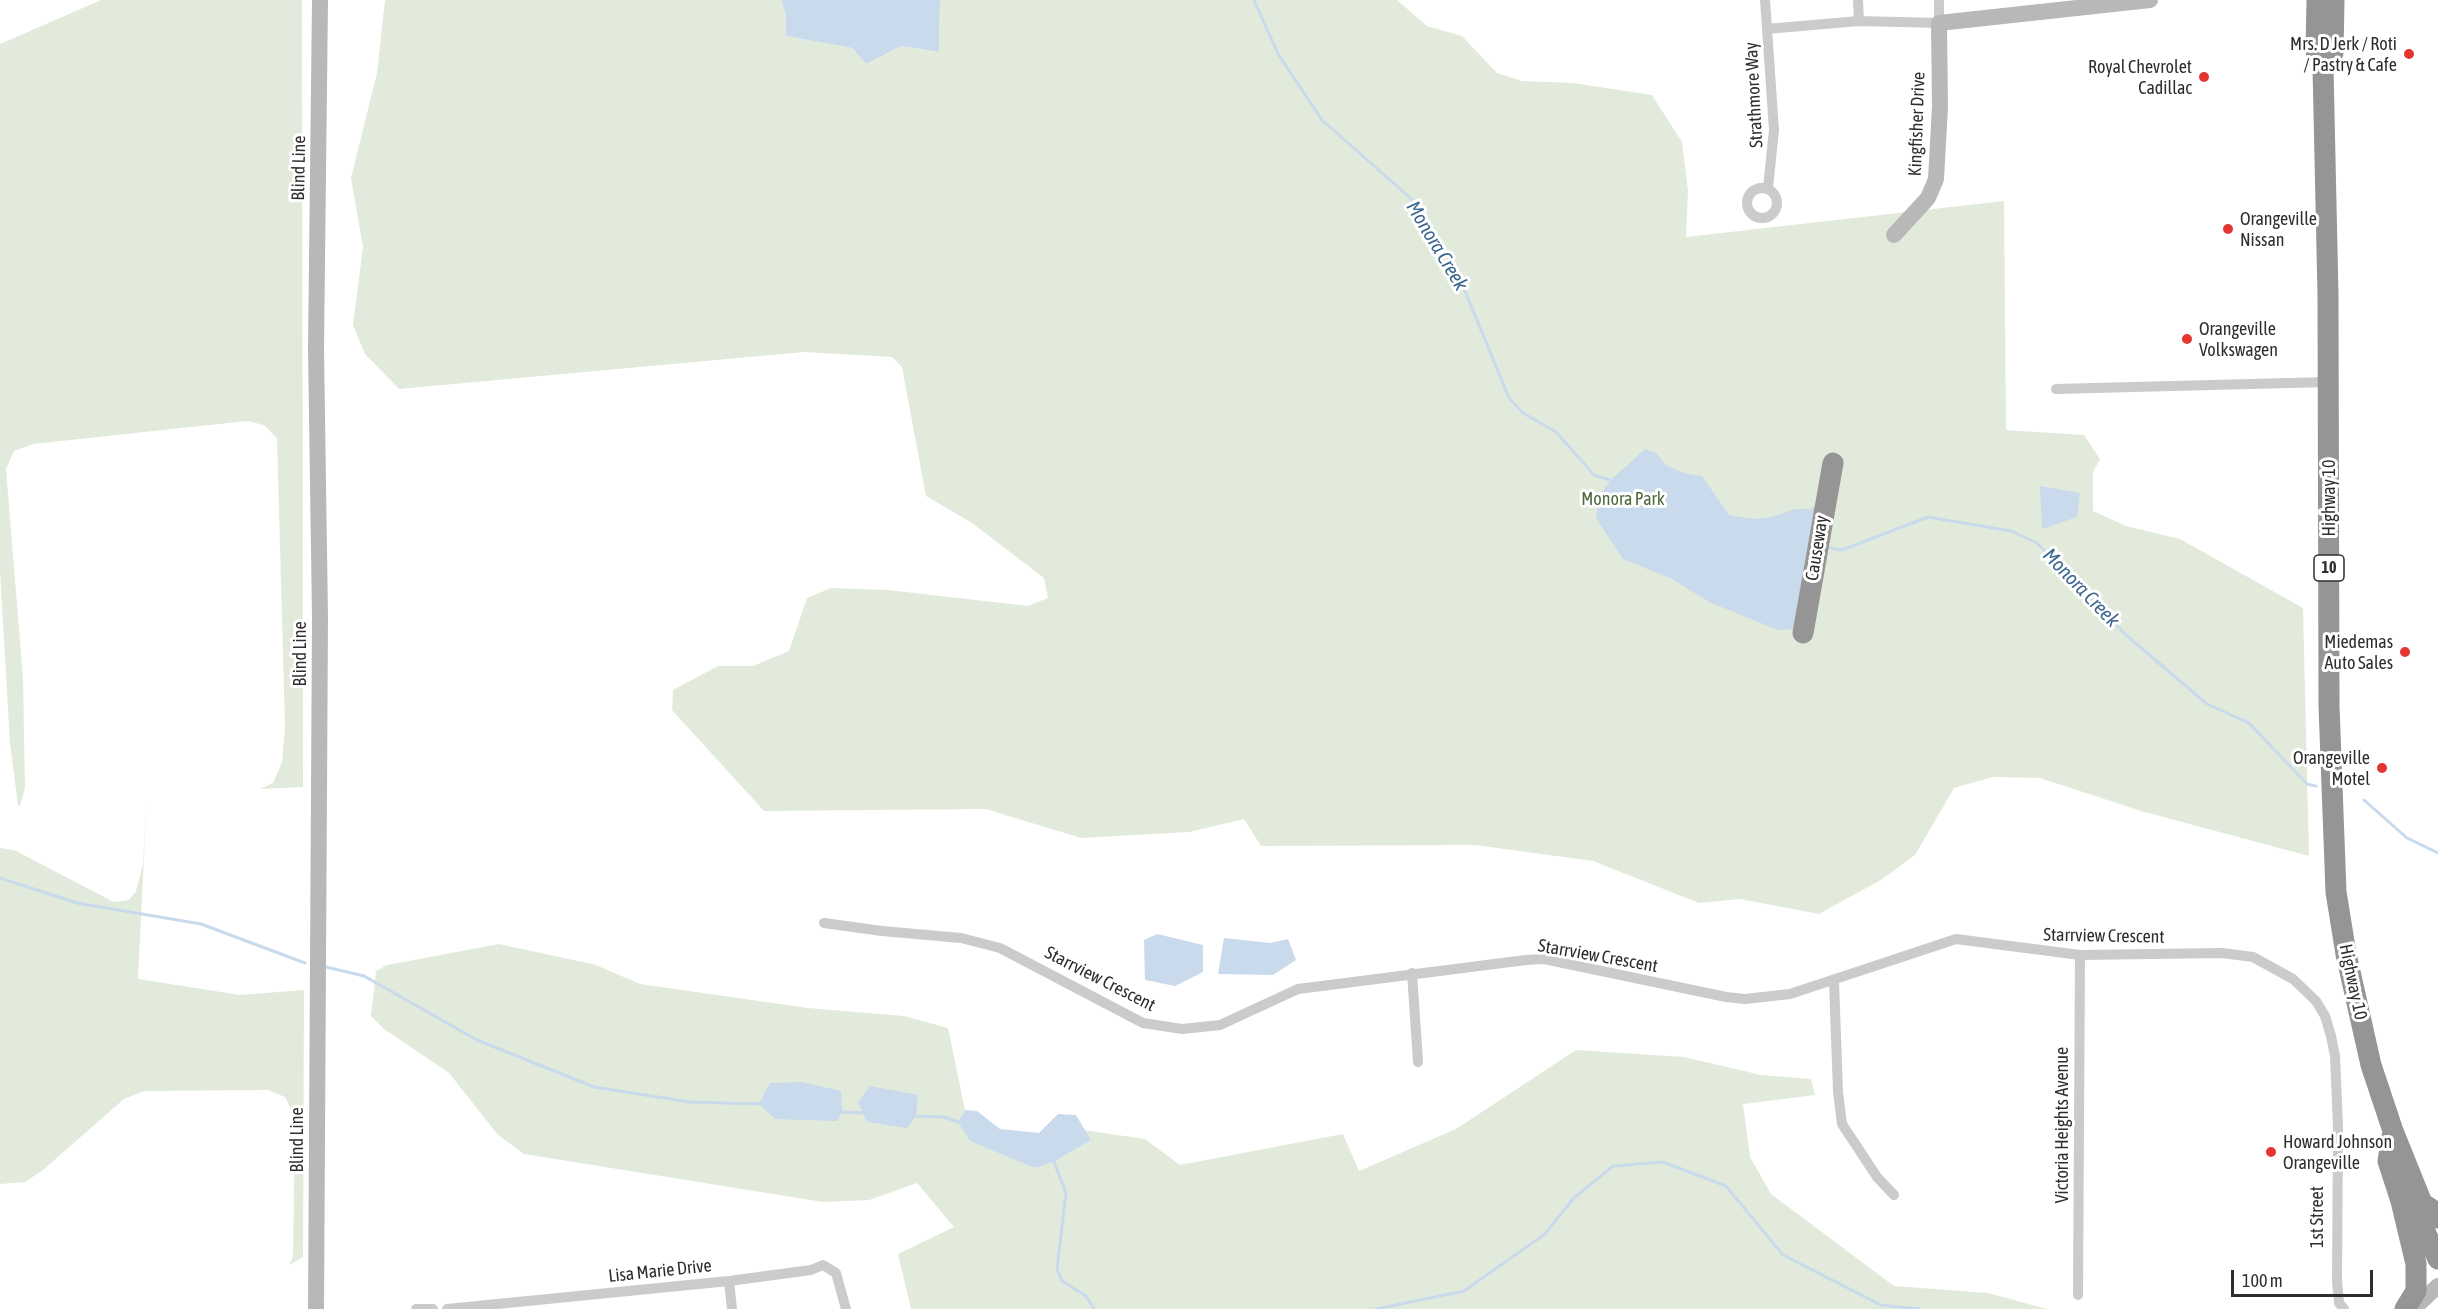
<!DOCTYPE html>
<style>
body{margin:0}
#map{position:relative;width:2438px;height:1309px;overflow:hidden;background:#fff;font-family:"Asap Condensed",sans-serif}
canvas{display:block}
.scale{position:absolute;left:2231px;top:1270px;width:142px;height:27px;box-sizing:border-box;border:3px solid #2e2e2e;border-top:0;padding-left:8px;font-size:18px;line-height:21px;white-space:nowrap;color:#2e2e2e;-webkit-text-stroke:4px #fff;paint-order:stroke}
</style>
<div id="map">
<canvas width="2438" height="1309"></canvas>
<div class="scale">100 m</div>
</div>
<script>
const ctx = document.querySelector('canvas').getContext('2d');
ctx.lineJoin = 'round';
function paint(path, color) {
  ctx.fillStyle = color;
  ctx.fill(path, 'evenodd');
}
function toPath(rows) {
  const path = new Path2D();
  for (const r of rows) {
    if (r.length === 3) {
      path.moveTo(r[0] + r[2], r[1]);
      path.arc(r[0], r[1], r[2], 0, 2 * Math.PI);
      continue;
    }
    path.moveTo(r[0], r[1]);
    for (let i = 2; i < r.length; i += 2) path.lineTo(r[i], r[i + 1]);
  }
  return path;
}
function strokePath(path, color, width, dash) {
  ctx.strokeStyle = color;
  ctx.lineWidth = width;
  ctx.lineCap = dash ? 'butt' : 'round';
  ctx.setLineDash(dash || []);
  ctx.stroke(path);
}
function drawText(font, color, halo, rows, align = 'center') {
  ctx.font = font + ' "Asap Condensed",sans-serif';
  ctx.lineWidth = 6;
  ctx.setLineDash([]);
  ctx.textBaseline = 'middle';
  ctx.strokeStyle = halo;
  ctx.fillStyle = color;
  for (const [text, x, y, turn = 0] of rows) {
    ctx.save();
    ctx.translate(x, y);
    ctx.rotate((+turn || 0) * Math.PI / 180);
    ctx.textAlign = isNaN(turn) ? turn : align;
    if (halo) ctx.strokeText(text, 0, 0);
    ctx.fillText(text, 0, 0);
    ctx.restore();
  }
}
const green = toPath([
 [101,0,302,0,303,787,260,789,273,783,282,762,285,727,277,438,264,425,247,421,33,444,14,451,6,469,23,678,25,788,20,806,18,805,10,744,0,571,0,44],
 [385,0,781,0,786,15,787,36,852,48,868,64,901,46,939,52,940,0,1397,0,1427,26,1462,36,1497,73,1522,81,1573,83,1652,95,1682,142,1688,191,1686,237,2004,201,2006,430,2084,435,2100,459,2093,472,2093,511,2126,526,2180,539,2303,608,2309,856,2141,811,2040,778,1993,777,1954,788,1915,855,1881,880,1819,914,1740,899,1699,903,1593,861,1475,845,1261,846,1244,819,1189,832,1081,838,986,809,764,811,672,710,673,690,718,666,753,666,789,651,807,598,831,588,888,590,1028,606,1048,598,1044,578,972,523,926,496,902,367,892,357,804,352,399,389,365,354,353,325,363,247,351,178,377,73],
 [147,795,138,979,240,995,304,990,303,1257,289,1265,293,1257,295,1117,285,1097,268,1090,144,1091,124,1099,43,1170,25,1182,0,1184,0,848,14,850,114,902,129,900,136,891,143,864],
 [499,944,596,965,640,984,808,1008,904,1016,948,1028,965,1110,958,1122,1035,1168,1054,1162,1091,1140,1083,1130,1145,1139,1180,1165,1343,1134,1359,1171,1456,1129,1576,1050,1684,1057,1761,1075,1811,1079,1815,1095,1743,1104,1750,1157,1771,1194,1894,1286,1988,1293,2047,1309,911,1309,898,1254,954,1227,917,1183,869,1200,823,1202,524,1154,498,1135,449,1073,384,1029,371,1016,376,971,387,965]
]);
const water = toPath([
 [781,0,940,0,939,52,901,46,867,64,852,48,786,36,786,15],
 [1645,449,1656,453,1666,465,1684,473,1702,476,1729,515,1754,519,1772,517,1795,509,1811,509,1820,502,1799,629,1778,630,1709,602,1672,579,1623,559,1596,518,1599,496,1612,479],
 [2040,486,2080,493,2077,517,2042,529],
 [1157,934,1203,945,1203,972,1175,986,1145,980,1144,940],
 [1224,938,1270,943,1288,939,1296,960,1273,975,1218,974],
 [802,1082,841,1091,842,1112,837,1121,775,1119,759,1104,770,1083],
 [870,1086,918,1095,916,1116,907,1128,867,1122,858,1102],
 [965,1110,977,1111,1000,1129,1039,1133,1058,1114,1076,1115,1091,1140,1054,1162,1035,1168,970,1141,958,1122]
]);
const stream = toPath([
 [1254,0,1278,54,1322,120,1417,204,1458,274,1509,398,1523,413,1556,432,1594,475,1613,481],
 [1825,547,1842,550,1928,517,2011,531,2037,543,2126,635,2207,704,2249,723,2307,784,2316,786],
 [2364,800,2407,838,2438,853],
 [0,878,77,903,201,924,305,963],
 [326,967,364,976,477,1040,594,1087,690,1102,759,1104],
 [842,1112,864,1113],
 [912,1116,944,1117,958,1122],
 [1054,1162,1066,1193,1057,1269,1062,1281,1086,1296,1094,1309],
 [1376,1309,1464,1291,1545,1234,1574,1198,1613,1166,1663,1162,1726,1186,1783,1255,1881,1305,1919,1309]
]);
const street = toPath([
 [1765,0,1774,130,1768,188],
 [1858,0,1859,21],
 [1767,29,1859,21,1939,23,1939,0],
 [1762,203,15],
 [2056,389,2328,382],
 [824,923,882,931,961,938,1000,948,1143,1023,1182,1029,1220,1025,1298,989,1526,960,1544,959,1726,997,1745,999,1790,994,1956,939,2080,955,2222,953,2253,957,2293,979,2316,1001,2325,1016,2331,1036,2335,1056,2338,1126,2337,1281,2339,1303,2344,1309],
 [1412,973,1418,1062],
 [1834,982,1838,1092,1842,1124,1877,1177,1894,1195],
 [729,1281,732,1309],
 [2078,1295,2080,955],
 [416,1309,433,1309],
 [447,1309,729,1281,811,1270,823,1265,836,1273,846,1309]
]);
const secondary = toPath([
 [1894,235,1928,198,1936,179,1940,107,1939,23,2150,0],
 [316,1309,320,617,316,348,320,0],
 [2413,1309,2438,1286]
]);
const highway = toPath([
 [2317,0,2316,51,2323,68,2328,295,2329,706,2336,892,2346,954,2371,1065,2393,1131,2422,1203,2419,1219,2438,1259],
 [2323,68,2333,53,2334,0],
 [1803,633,1833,463],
 [2393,1131,2388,1161,2401,1201,2416,1264,2416,1291,2405,1309],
 [2422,1203,2434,1211,2438,1218]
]);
const markers = [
 [2409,54,6,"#e43531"],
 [2204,77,6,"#e43531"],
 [2228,229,6,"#e43531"],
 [2187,339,6,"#e43531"],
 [2405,652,6,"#e43531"],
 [2382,768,6,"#e43531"],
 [2271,1152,6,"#e43531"]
];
const shields = [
 [2329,568,30]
];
const shieldNames = [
 ["10",2329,568]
];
const poiNames = [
 ["Mrs. D Jerk / Roti",2397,44],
 ["/ Pastry & Cafe",2397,65],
 ["Royal Chevrolet",2192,67],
 ["Cadillac",2192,88],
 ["Orangeville",2240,219,"left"],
 ["Nissan",2240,240,"left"],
 ["Orangeville",2199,329,"left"],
 ["Volkswagen",2199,350,"left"],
 ["Miedemas",2393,642],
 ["Auto Sales",2393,663],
 ["Orangeville",2370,758],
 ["Motel",2370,779],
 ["Howard Johnson",2283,1142,"left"],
 ["Orangeville",2283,1163,"left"]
];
const streetNames = [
 ["Strathmore Way",1754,95,-93],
 ["Kingfisher Drive",1917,124,-88],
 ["Blind Line",299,168,-89],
 ["Highway 10",2329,498,-90],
 ["Causeway",1817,548,-81],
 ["Blind Line",300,654,-90],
 ["Starrview Crescent",2104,936,1],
 ["Starrview Crescent",1598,956,10],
 ["Starrview Crescent",1100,979,27],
 ["Highway 10",2353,982,78],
 ["Victoria Heights Avenue",2062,1125,-90],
 ["Blind Line",297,1140,-90],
 ["1st Street",2317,1217,-90],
 ["Lisa Marie Drive",660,1271,-6]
];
const parkNames = [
 ["Monora Park",1623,499]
];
const waterNames = [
 ["Monora Creek",1437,246,59],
 ["Monora Creek",2081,588,46]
];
paint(green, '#e2ebdb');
paint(water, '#c8daeb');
strokePath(stream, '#c8daeb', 3);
strokePath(street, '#cbcbcb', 10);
strokePath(secondary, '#b8b8b8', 16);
strokePath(highway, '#959595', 21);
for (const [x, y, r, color] of markers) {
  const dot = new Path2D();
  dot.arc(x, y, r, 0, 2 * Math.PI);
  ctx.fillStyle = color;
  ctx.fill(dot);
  strokePath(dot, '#fff', 2);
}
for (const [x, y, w] of shields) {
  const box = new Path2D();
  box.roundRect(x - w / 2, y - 13, w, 26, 4.5);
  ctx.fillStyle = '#fff';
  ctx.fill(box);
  strokePath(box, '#2e2e2e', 1.5);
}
drawText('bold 16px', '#2e2e2e', null, shieldNames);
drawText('18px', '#2e2e2e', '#fff', poiNames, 'right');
drawText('18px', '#2e2e2e', '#fff', streetNames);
drawText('18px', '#4c693c', '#fff', parkNames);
drawText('italic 20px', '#3c678f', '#fff', waterNames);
</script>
